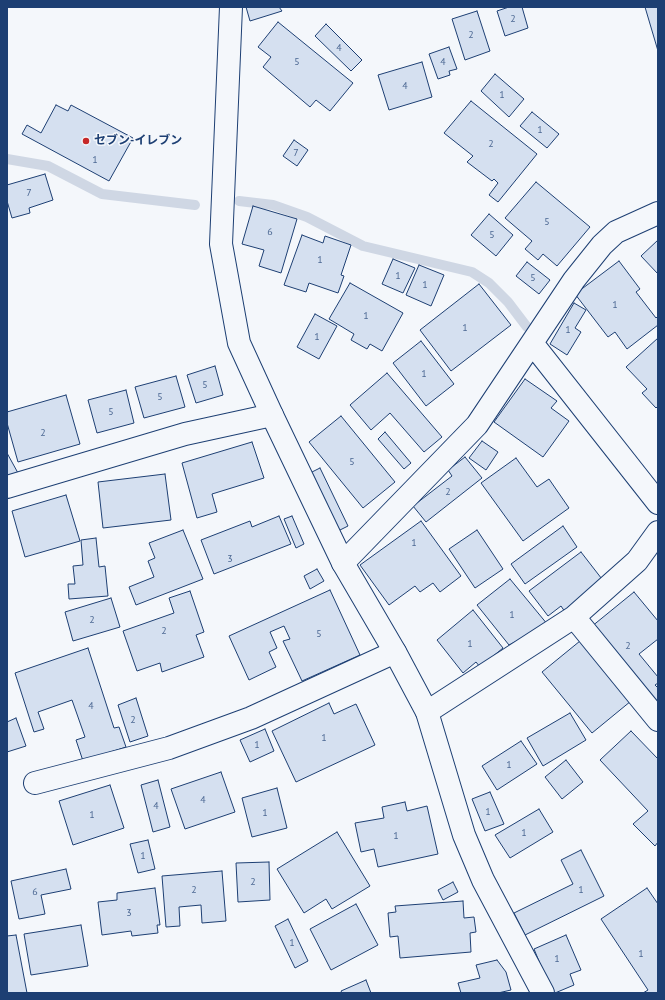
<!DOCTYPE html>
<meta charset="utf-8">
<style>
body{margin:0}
#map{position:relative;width:665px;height:1000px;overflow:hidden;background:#f4f7fb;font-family:"PT Sans",sans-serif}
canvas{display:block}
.frame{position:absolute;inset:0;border:8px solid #1d3f73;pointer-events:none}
</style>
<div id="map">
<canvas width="665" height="1000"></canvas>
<div class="frame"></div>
</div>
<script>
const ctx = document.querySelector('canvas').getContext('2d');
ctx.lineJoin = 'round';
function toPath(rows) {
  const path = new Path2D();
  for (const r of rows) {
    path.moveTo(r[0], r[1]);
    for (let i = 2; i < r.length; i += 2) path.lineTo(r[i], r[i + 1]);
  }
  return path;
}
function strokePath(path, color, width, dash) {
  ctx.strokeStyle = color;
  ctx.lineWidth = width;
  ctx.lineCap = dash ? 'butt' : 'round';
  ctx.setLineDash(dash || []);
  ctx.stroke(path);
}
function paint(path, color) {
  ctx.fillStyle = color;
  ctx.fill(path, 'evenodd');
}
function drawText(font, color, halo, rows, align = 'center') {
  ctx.font = font + ' "PT Sans","Noto Sans JP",sans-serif';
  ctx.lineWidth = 3;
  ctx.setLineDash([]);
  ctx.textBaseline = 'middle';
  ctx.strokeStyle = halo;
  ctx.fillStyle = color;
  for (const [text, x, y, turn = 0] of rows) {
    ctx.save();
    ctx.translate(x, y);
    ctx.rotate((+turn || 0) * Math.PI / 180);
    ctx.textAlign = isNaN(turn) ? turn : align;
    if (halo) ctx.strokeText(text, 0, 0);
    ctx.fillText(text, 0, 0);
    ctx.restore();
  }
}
const stream = toPath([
 [7,159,48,166,102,194,195,205],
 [239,201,273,205,307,217,363,246,472,272,489,283,508,302,527,327]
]);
const building = toPath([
 [246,7,279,7,282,11,250,21,246,7],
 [509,7,522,7,528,28,505,36,497,11,509,7],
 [645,7,658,7,658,51,645,7],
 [477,11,490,51,465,60,452,19,477,11],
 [278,22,353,83,330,111,316,100,310,107,263,67,271,57,258,47,278,22],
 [326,24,362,60,351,71,315,36,326,24],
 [449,47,457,69,449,71,450,75,438,79,429,54,449,47],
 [422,62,432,97,389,110,378,75,422,62],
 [495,74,524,99,509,117,481,91,495,74],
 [471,101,537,154,498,202,489,195,498,183,494,179,492,181,467,162,473,156,444,133,471,101],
 [56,105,68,111,71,105,133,138,109,181,22,134,27,125,41,133,56,105],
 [532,112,559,134,547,148,520,126,532,112],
 [294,140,308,150,297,166,283,156,294,140],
 [45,174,53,200,29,208,30,213,12,218,7,201,7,185,45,174],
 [536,182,590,227,557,266,543,254,538,260,525,249,532,241,505,218,536,182],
 [253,206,297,219,281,273,259,266,264,250,242,244,253,206],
 [489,214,513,235,496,256,471,235,489,214],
 [302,235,323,243,325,236,351,245,341,275,344,276,338,293,309,283,306,292,284,285,302,235],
 [658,240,658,274,641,256,658,240],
 [393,259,415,268,403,293,382,284,393,259],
 [619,261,640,289,636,292,656,318,658,316,658,325,627,349,615,332,608,337,575,294,619,261],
 [527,262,550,280,539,294,516,276,527,262],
 [419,265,444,275,431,306,406,295,419,265],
 [350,283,403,313,382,351,370,344,367,349,351,340,354,334,329,319,350,283],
 [479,284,511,325,451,371,420,330,479,284],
 [574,303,586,310,575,328,581,332,567,355,550,344,574,303],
 [315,314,337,326,319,359,297,347,315,314],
 [658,338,658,406,656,408,642,393,647,389,626,367,658,338],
 [421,341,454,384,426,406,393,363,421,341],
 [215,366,223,395,196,403,187,375,215,366],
 [387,373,442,437,424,452,390,413,371,430,350,405,387,373],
 [176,376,185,407,144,418,135,387,176,376],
 [525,379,557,401,551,408,569,421,543,457,494,422,525,379],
 [126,390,134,423,97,433,88,400,126,390],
 [66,395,80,444,18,462,7,423,7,412,66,395],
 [341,416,395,482,363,508,309,442,341,416],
 [385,432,411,463,404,469,378,439,385,432],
 [482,441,498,452,486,470,469,458,482,441],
 [252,442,264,478,212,494,217,512,197,518,182,463,252,442],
 [7,453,18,473,7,478,7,453],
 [465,457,482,478,426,522,413,506,452,476,448,470,465,457],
 [516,458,537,487,549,479,569,508,523,541,481,483,516,458],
 [320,468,348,526,338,531,310,473,320,468],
 [165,474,171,520,103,528,98,482,165,474],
 [66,495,80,541,25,557,12,511,66,495],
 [279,516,291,544,214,574,201,540,250,521,252,527,279,516],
 [292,516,304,544,296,548,284,519,292,516],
 [421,521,461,576,440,592,433,583,420,592,415,586,389,605,360,565,421,521],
 [563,526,577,547,525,584,511,564,563,526],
 [183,530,203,579,136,605,129,587,154,577,148,561,155,558,149,543,183,530],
 [477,530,503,569,475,588,449,549,477,530],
 [96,538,99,567,105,566,108,596,69,599,68,584,75,584,73,566,83,565,81,540,96,538],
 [581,552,605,583,565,612,561,606,548,616,529,591,581,552],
 [317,569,324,581,310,589,304,576,317,569],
 [510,579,548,625,509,645,477,605,510,579],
 [330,590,360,655,302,681,283,641,290,639,284,626,270,632,277,648,269,652,276,667,249,680,229,636,330,590],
 [190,591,204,632,196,635,204,657,162,672,160,663,137,671,123,631,174,613,169,598,190,591],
 [634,592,658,621,658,639,639,654,658,677,658,683,655,685,658,688,658,709,591,627,634,592],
 [111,598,120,627,73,641,65,612,111,598],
 [473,610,503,648,480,667,476,662,463,673,437,640,473,610],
 [580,641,631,701,592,733,542,672,580,641],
 [88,648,114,728,119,727,126,747,83,761,76,740,85,737,72,700,38,712,44,729,34,732,15,673,88,648],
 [136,698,148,736,130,742,118,705,136,698],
 [329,703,334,714,356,704,375,745,296,782,272,731,329,703],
 [570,713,586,740,543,766,527,738,570,713],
 [16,718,26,746,7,752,7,722,16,718],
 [265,729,274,751,250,762,240,740,265,729],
 [631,731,658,759,658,842,655,846,633,824,648,811,600,760,631,731],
 [521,741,537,764,497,790,482,766,521,741],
 [566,760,583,782,562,799,545,777,566,760],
 [221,772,235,812,185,829,171,789,221,772],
 [158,780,170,827,153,832,141,785,158,780],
 [110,785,124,828,73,845,59,801,110,785],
 [277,788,287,828,252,837,242,798,277,788],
 [490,792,504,824,485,831,472,799,490,792],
 [405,802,407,811,427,806,438,854,378,867,374,849,361,852,355,823,384,818,382,807,405,802],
 [539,809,553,832,510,858,495,835,539,809],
 [337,832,370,886,332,909,326,899,304,913,277,869,337,832],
 [148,840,155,869,138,873,130,844,148,840],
 [581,850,604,896,525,935,514,913,573,884,561,860,581,850],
 [269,862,270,900,238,902,236,863,269,862],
 [66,869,71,889,41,895,45,914,19,919,11,881,66,869],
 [222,871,226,921,202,923,201,905,179,907,180,926,166,927,162,876,222,871],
 [453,882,458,892,443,900,438,890,453,882],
 [155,888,160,925,157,925,158,933,132,936,131,931,102,935,98,902,117,900,117,893,155,888],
 [647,888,658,904,658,993,643,993,648,990,601,919,647,888],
 [463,901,464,918,474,917,476,932,470,933,471,952,400,958,398,936,390,937,388,913,396,912,395,906,463,901],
 [356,904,378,945,331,970,310,929,356,904],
 [288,919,308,961,295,968,275,926,288,919],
 [81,925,88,966,31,975,24,934,81,925],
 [16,935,27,993,7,993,7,936,16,935],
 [566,935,581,970,570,974,574,985,555,993,552,993,534,949,566,935],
 [497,960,506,972,511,990,498,993,461,993,458,983,480,978,476,965,497,960],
 [366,980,371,993,342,993,341,991,366,980]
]);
const minor = toPath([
 [532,343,658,503],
 [7,487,185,434,272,415],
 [343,563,477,425,574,280,602,245,616,232,658,213],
 [574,617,658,720],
 [427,712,574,617,637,561,658,532],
 [35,783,169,748,251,718,395,652]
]);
const major = toPath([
 [231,7,221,244,239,343,272,415,343,563,395,652,427,712,464,835,483,880,543,993]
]);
const markers = [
 [86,141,4,"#c62828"]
];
const numberNames = [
 ["2",513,19],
 ["2",471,35],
 ["4",339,48],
 ["5",297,62],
 ["4",443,62],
 ["4",405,86],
 ["1",502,95],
 ["1",540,130],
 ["2",491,144],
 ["7",296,153],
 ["1",95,160],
 ["7",29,193],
 ["5",547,222],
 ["6",270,232],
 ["5",492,235],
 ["1",320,260],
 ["1",398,276],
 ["5",533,278],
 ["1",425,285],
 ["1",615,305],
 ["1",366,316],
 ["1",465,328],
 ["1",568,330],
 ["1",317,337],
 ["1",424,374],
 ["5",205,385],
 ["5",160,397],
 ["5",111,412],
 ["2",43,433],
 ["5",352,462],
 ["2",448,492],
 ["1",414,543],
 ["3",230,559],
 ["1",512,615],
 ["2",92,620],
 ["2",164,631],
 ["5",319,634],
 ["1",470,644],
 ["2",628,646],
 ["4",91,706],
 ["2",133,720],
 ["1",324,738],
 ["1",257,745],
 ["1",509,765],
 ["4",203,800],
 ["4",156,806],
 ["1",488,812],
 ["1",265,813],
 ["1",92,815],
 ["1",524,833],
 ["1",396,836],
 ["1",143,856],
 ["2",253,882],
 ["2",194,890],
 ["1",581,890],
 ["6",35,892],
 ["3",129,913],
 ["1",292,943],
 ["1",641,954],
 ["1",557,959]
];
const poiNames = [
 ["セブン-イレブン",94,141]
];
strokePath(stream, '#cfd7e4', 10);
paint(building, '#d5e0f0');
strokePath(building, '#1d3f73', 1);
strokePath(minor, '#1d3f73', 24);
strokePath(major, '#1d3f73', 24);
strokePath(minor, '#f4f7fb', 22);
strokePath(major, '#f4f7fb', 22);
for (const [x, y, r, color] of markers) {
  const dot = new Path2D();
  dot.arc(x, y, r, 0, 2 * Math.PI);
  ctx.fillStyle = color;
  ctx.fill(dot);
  strokePath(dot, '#f4f7fb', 1.5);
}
drawText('10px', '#4b6792', null, numberNames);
drawText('bold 12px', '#1d3f73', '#f4f7fb', poiNames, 'left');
</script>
